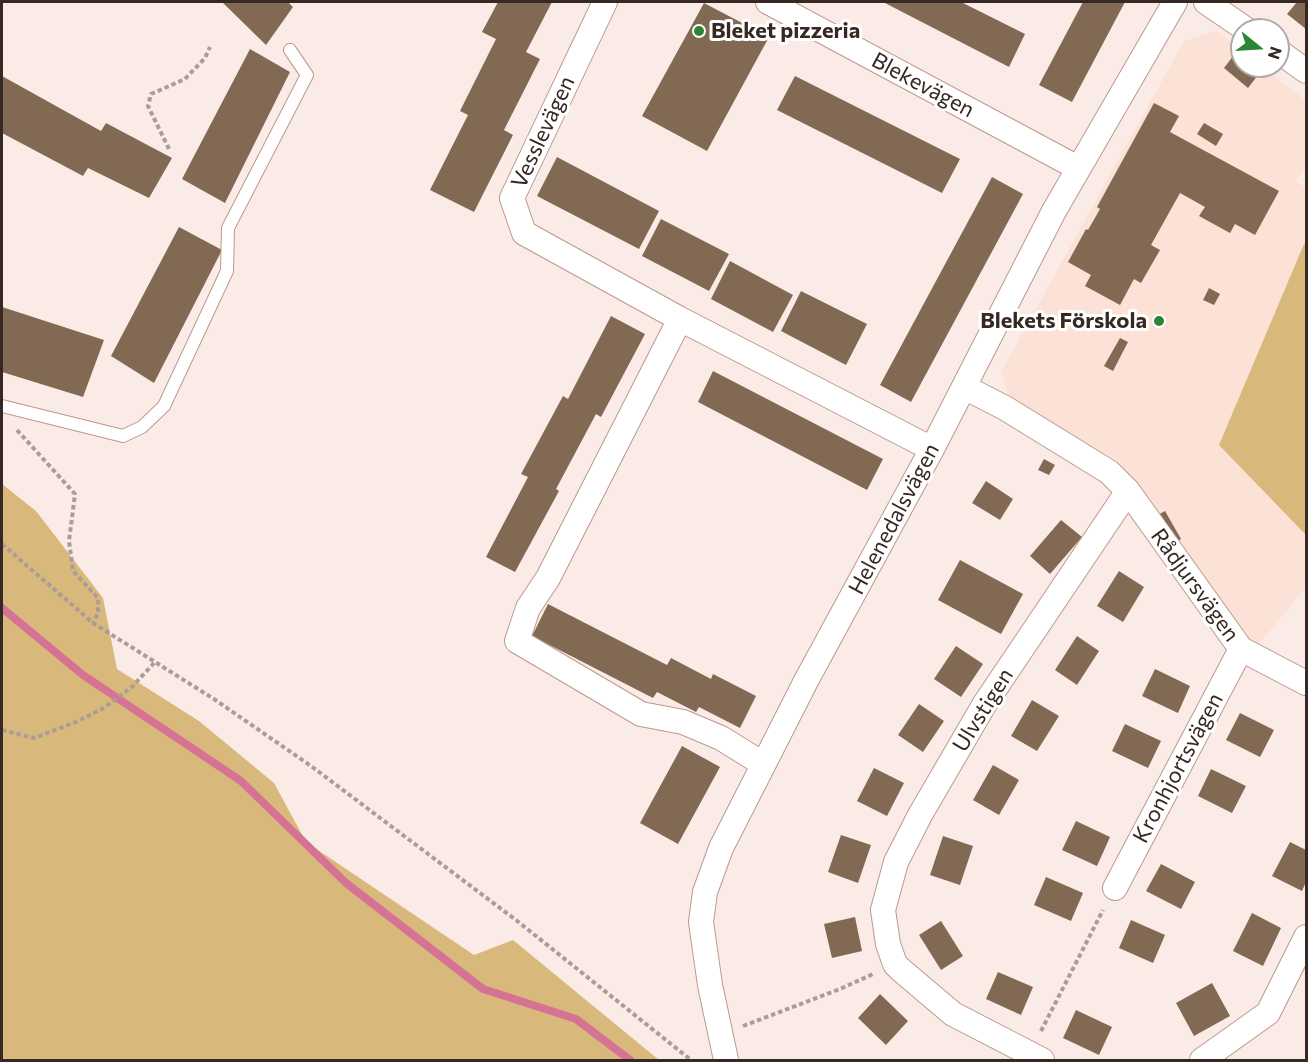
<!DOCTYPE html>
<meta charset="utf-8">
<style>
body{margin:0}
#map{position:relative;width:1308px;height:1062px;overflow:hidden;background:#fbebe6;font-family:Commissioner,sans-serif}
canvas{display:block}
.frame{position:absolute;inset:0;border:3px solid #362823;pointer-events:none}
.north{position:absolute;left:1230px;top:18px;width:60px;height:60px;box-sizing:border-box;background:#fff;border:2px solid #afa9a7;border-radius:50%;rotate:108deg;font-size:16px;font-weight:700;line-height:24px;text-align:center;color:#362823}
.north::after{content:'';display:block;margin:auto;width:21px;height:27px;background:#2b8535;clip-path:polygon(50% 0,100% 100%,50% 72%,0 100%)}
</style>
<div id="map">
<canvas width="1308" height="1062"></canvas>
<div class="frame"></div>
<div class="north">N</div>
</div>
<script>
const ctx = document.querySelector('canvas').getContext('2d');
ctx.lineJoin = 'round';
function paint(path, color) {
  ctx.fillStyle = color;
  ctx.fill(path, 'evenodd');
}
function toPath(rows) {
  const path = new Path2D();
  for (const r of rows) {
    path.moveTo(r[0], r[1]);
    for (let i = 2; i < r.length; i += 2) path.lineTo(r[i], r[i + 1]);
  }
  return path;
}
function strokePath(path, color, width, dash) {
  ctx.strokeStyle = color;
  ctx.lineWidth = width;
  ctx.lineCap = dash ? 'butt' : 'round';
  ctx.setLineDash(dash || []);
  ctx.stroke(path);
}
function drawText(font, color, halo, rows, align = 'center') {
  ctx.font = font + ' Commissioner,sans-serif';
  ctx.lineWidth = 6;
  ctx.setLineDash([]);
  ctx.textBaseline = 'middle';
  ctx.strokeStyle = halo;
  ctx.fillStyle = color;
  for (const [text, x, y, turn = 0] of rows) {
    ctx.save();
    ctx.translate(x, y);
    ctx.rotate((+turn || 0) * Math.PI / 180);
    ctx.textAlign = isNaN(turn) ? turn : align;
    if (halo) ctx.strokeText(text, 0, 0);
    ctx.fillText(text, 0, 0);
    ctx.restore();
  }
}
const built = toPath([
 [1217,31,1242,50,1242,66,1262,66,1306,101,1306,166,1296,181,1306,188,1306,587,1255,649,1221,624,1120,462,1009,398,1001,372,1184,41]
]);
const green = toPath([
 [1304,244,1306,246,1306,535,1219,445],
 [2,484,36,511,103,598,117,669,199,721,274,783,306,842,474,955,513,940,659,1060,2,1060]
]);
const stream = toPath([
 [2,608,83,675,241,781,346,883,483,989,576,1019,630,1060]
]);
const building = toPath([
 [222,2,288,2,293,7,266,45],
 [498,2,552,2,526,52,540,59,504,130,513,135,474,212,430,190,468,115,460,111,496,39,482,32],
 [883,2,961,2,1025,34,1009,67],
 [1083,2,1125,2,1072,102,1039,85],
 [1297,2,1306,2,1306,29,1287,14],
 [704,3,769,37,707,151,642,116],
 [250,49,290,72,225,203,182,179],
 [1233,56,1242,63,1242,66,1246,66,1258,75,1248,88,1224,68],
 [2,76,101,131,106,123,172,158,149,198,88,168,83,176,2,133],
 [795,76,960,159,942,193,777,110],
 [1154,103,1179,116,1170,132,1279,191,1255,235,1235,224,1230,233,1199,216,1205,207,1180,193,1151,245,1160,250,1141,283,1134,279,1120,305,1085,286,1091,275,1068,262,1086,229,1088,230,1100,209,1097,207],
 [1204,123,1223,134,1216,146,1197,134],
 [557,157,659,211,639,249,537,196],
 [992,177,1023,194,911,402,880,385],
 [661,219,729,254,709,291,642,256],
 [179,227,222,250,154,383,111,356],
 [730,261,793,295,773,332,711,299],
 [1209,288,1220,294,1214,305,1203,300],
 [801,291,867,324,846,365,781,331],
 [2,307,104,340,83,397,2,372],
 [611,316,645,334,601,417,596,414,556,489,559,491,515,572,486,557,528,477,521,474,563,396,568,399],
 [1120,338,1128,342,1113,371,1104,366],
 [713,371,883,459,867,490,698,402],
 [1044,459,1055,465,1049,475,1038,470],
 [986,481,1013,499,1000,520,972,503],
 [1165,511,1181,539,1173,544,1156,516],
 [1061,520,1082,537,1050,574,1030,556],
 [960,560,1023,594,1001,634,938,600],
 [1119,571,1144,587,1123,622,1097,606],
 [548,604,667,665,671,658,711,679,713,674,756,696,740,728,699,707,696,712,657,692,653,698,532,636],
 [1077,636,1099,651,1077,685,1055,670],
 [956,646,983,664,961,697,934,679],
 [1155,669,1190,686,1178,713,1142,696],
 [1032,700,1059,716,1037,751,1011,736],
 [919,704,944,721,923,752,898,735],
 [1240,713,1274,730,1260,757,1226,740],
 [1125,724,1161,741,1148,768,1112,751],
 [682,746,720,767,678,844,640,823],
 [993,765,1019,780,999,815,973,800],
 [874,768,904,783,887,816,857,801],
 [1211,769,1246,786,1232,813,1198,796],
 [1076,821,1110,837,1097,866,1062,850],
 [841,835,871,845,858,883,828,872],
 [943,836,973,846,960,885,930,875],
 [1290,842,1306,850,1306,882,1302,891,1272,876],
 [1161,864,1195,882,1181,909,1146,891],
 [1046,877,1083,893,1071,921,1034,905],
 [1252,913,1281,928,1263,966,1233,951],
 [855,917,862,951,832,958,824,924],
 [1131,920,1165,935,1153,963,1119,948],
 [941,921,963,956,941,970,919,935],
 [998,972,1033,987,1021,1015,986,999],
 [1212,983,1230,1016,1194,1036,1176,1003],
 [880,994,908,1021,886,1045,858,1018],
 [1076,1010,1112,1027,1099,1055,1063,1038]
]);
const path = toPath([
 [169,149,148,106,151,94,185,79,205,58,210,47],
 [17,430,75,494,69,541,73,571,98,598,98,613,93,623],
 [2,544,93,623,214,699,311,766,516,920,691,1060],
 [2,730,34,738,76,722,102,709,132,687,154,663],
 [743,1026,840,989,873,974],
 [1041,1031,1103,910]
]);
const lane = toPath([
 [2,406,123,436,142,427,164,406,227,271,228,228,307,75,290,50]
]);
const street = toPath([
 [605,2,512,198,524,233,680,319,932,449],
 [768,2,1078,168],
 [1206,2,1247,30],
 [1278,51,1306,71],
 [680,319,548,578,528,608,517,641,641,714,683,722,721,738,763,764],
 [964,387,1005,408,1109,472,1128,491,984,705,920,815,896,862,883,910,888,944,895,964,901,970,953,1014,1042,1060],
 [1128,491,1241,649,1306,683],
 [1115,888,1241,649],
 [726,1060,710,985,701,922,705,892,721,848,807,679,932,449,1054,211,1175,2],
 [1202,1060,1268,1013,1306,937]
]);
const markers = [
 [699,31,6,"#2b8535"],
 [1159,321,6,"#2b8535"]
];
const poiNames = [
 ["Bleket pizzeria",711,31],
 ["Blekets Förskola",1147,321,"right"]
];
const streetNames = [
 ["Blekevägen",923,85,28],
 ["Vesslevägen",543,132,-65],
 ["Helenedalsvägen",894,519,-62],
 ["Rådjursvägen",1195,585,54],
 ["Ulvstigen",983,710,-58],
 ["Kronhjortsvägen",1178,768,-62]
];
paint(built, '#fce1d6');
paint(green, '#d9b97b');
strokePath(stream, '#d67395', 8);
paint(building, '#826953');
strokePath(lane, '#bc998c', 14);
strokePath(street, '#bc998c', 26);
strokePath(path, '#ab9c97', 4, [4.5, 3]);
strokePath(lane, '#fff', 12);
strokePath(street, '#fff', 24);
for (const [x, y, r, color] of markers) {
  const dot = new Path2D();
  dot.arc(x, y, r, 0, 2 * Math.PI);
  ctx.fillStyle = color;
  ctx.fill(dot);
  strokePath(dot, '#fff', 2);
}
drawText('bold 22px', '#362823', '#fff', poiNames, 'left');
drawText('22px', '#362823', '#fff', streetNames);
</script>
